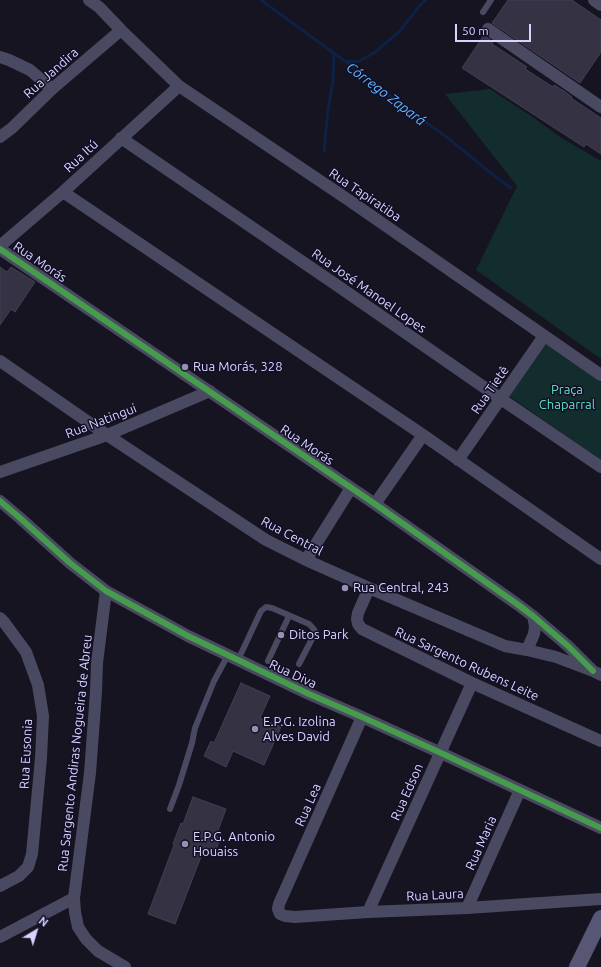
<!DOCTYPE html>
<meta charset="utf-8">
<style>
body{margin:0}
#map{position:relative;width:601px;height:967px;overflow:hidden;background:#161421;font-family:Ubuntu,sans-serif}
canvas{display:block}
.north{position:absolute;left:16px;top:911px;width:40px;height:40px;-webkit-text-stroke:3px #130f26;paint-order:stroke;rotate:38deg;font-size:11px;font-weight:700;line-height:16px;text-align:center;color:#d9d4ff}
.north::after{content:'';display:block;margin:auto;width:14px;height:18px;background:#d9d4ff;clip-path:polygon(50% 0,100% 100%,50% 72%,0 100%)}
.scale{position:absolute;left:455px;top:24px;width:76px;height:18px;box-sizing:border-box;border:2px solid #d9d4ff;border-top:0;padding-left:5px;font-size:12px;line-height:14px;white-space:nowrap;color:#d9d4ff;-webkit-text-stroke:3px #130f26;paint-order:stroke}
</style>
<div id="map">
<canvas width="601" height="967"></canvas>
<div class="north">N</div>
<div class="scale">50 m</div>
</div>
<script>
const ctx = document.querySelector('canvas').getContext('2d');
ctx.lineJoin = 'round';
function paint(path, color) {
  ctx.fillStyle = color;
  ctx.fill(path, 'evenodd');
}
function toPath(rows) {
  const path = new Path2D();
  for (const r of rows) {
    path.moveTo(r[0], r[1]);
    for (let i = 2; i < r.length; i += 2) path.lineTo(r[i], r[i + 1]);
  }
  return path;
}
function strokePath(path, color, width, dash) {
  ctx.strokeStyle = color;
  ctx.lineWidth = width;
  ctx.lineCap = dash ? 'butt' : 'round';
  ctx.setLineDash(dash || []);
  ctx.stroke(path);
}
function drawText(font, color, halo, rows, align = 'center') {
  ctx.font = font + ' Ubuntu,sans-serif';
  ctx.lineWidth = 3;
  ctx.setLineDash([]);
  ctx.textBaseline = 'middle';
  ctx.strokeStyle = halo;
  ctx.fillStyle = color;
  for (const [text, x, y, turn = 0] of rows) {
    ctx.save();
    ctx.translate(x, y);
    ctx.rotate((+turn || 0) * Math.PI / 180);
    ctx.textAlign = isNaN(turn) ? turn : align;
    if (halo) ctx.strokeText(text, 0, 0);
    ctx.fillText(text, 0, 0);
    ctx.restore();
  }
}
const green = toPath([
 [490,89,534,118,560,137,601,161,601,359,476,270,517,186,445,94],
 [545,343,601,382,601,460,509,396]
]);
const stream = toPath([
 [261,0,364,75,392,98,448,138,492,174,511,188],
 [347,61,357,62,374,53,399,32,421,4,426,0],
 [324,151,328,109,333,82,334,53]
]);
const building = toPath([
 [508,0,572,0,601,20,601,52,580,83,492,23,508,0],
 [484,35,493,42,492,44,527,67,525,69,553,87,554,85,564,91,572,97,571,98,601,118,601,154,586,144,584,147,462,68,484,35],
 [0,267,7,272,11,267,35,282,15,312,11,309,0,325,0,267],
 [241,683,270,696,260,718,281,727,264,765,233,751,226,767,204,756,211,741,214,743,241,683],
 [193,797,226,809,216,836,220,838,215,853,204,849,175,924,148,914,174,845,173,844,181,823,183,824,193,797]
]);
const lane = toPath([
 [483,12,491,0],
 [238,660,261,611,266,607,272,608,309,624,312,627,315,631,314,635,299,664],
 [268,661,289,616],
 [170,809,179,785,192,743,195,728,214,681,228,655]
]);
const street = toPath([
 [89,0,99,7,121,30,179,86,350,201,601,375],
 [594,0,601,5],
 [488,29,601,107],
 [0,57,9,60,30,70,52,89],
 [0,137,12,128,52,89,121,30],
 [121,138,335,284,501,399,601,467],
 [63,192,423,435,601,559],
 [0,246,63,192,179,86],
 [0,249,375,504,517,604,533,616,568,646,593,671],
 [0,361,107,435,266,540,306,560,369,588,505,646,527,650,556,657,593,671,601,675],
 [458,460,544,336],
 [0,472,107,435,210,391],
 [0,501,20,518,70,563,106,591,188,636,309,694,362,717,441,753,601,828],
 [375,504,423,435],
 [306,560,351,488],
 [369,588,358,613,357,619,358,624,362,629,472,683,601,741],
 [106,591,97,663,96,692,90,773,74,898,75,912,78,927,86,939,98,951,125,967],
 [0,618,4,622,26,652,38,685,43,716,41,758,32,854,28,867,19,876,0,886],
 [527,650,534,634,535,626,533,616],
 [362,717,279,904,278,909,280,914,285,916,295,917,368,912,467,908,601,899],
 [467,908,520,790],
 [368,912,472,683],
 [0,937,74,898]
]);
const secondary = toPath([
 [577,967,601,918]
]);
const cycleway = toPath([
 [0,249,375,504,517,604,533,616,568,646,593,671],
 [0,501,20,518,70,563,106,591,188,636,309,694,362,717,441,753,601,828]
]);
const markers = [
 [185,367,4,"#9591b1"],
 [345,588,4,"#9591b1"],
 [281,635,4,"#9591b1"],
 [255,729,4,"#9591b1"],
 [185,844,4,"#9591b1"]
];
const streetNames = [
 ["Rua Jandira",51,73,-42],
 ["Rua Itú",81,156,-43],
 ["Rua Tapiratiba",365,195,34],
 ["Rua Morás",40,262,34],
 ["Rua José Manoel Lopes",369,291,35],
 ["Rua Tietê",490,390,-55],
 ["Rua Natingui",101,421,-21],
 ["Rua Morás",307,445,34],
 ["Rua Central",292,536,28],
 ["Rua Sargento Rubens Leite",467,664,25],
 ["Rua Diva",293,674,25],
 ["Rua Sargento Andiras Nogueira de Abreu",75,753,-84],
 ["Rua Eusonia",26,754,-87],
 ["Rua Edson",407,792,-66],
 ["Rua Lea",308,805,-66],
 ["Rua Maria",481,843,-66],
 ["Rua Laura",435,895,-3]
];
const poiNames = [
 ["Rua Morás, 328",193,367],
 ["Rua Central, 243",353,588],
 ["Ditos Park",289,635],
 ["E.P.G. Izolina",263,722],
 ["Alves David",263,737],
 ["E.P.G. Antonio",193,837],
 ["Houaiss",193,852]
];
const parkNames = [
 ["Praça",567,390],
 ["Chaparral",567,405]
];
const waterNames = [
 ["Córrego Zapará",386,94,37]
];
paint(green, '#132c2d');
strokePath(stream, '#0d2144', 3);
paint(building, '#343243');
strokePath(building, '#433f54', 1);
strokePath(lane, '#4a4962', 6);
strokePath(street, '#4a4962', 12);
strokePath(secondary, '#575674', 16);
strokePath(cycleway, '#469c4c', 6);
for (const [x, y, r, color] of markers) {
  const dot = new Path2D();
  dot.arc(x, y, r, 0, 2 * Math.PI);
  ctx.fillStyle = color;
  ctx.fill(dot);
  strokePath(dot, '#130f26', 1.5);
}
drawText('13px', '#d9d4ff', '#130f26', streetNames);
drawText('13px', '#d9d4ff', '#130f26', poiNames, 'left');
drawText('13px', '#5fe0c0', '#130f26', parkNames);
drawText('italic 14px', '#62b6ff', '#130f26', waterNames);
</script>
